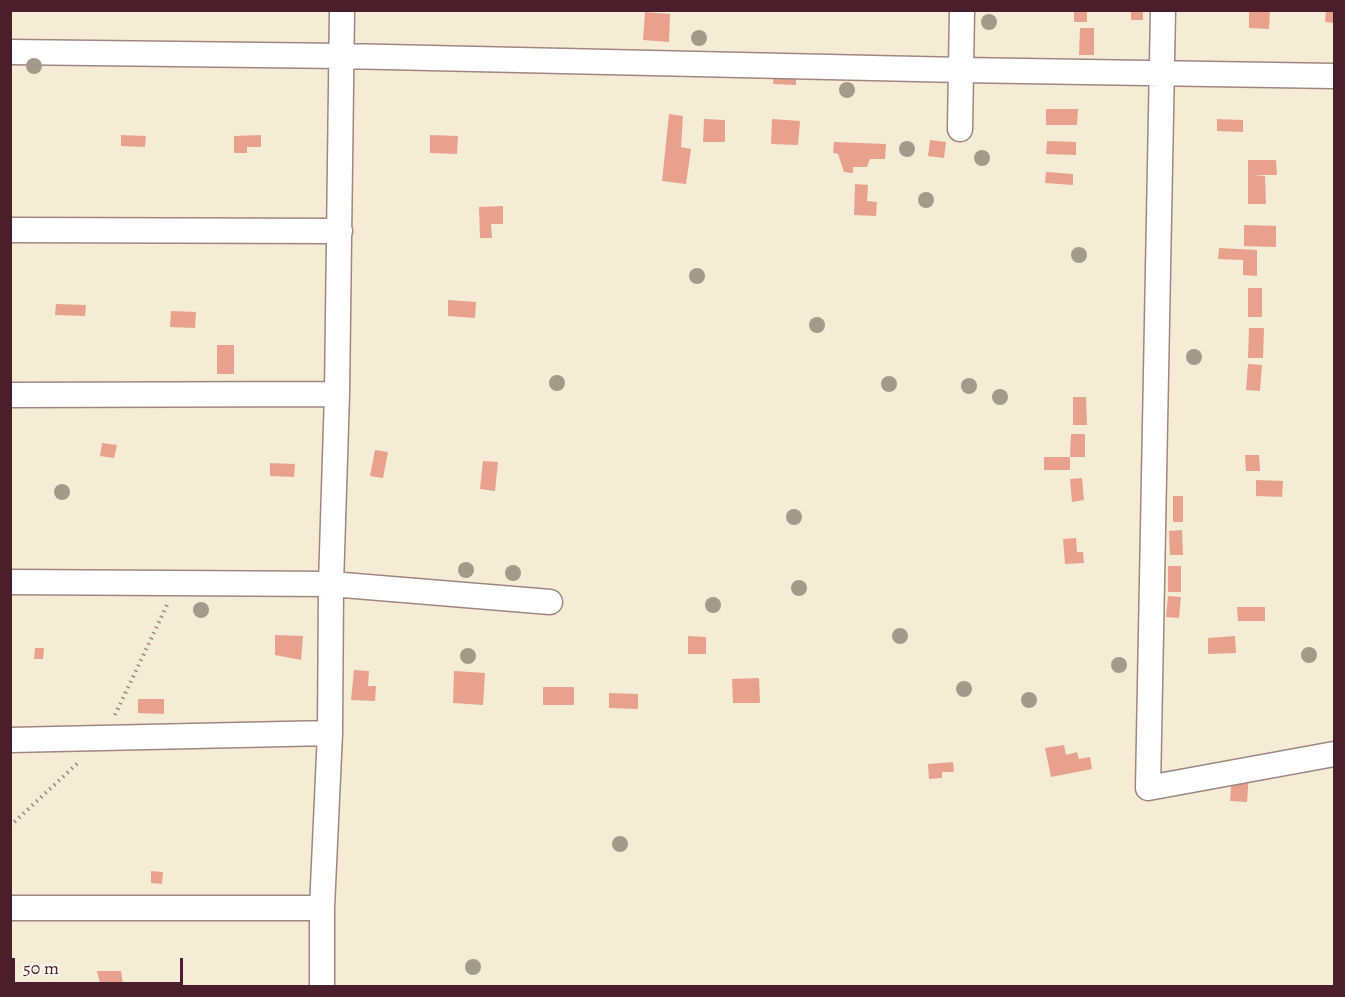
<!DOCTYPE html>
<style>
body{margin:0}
#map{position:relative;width:1345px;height:997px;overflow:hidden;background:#f5ecd6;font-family:Alegreya,serif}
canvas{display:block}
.frame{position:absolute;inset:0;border:12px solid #4a1f2b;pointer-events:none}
.scale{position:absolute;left:12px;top:958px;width:171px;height:27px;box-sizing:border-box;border:3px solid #4a1f2b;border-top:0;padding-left:8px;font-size:18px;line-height:21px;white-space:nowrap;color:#4a1f2b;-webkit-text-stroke:4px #fbf7ec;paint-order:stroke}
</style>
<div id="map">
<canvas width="1345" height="997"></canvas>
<div class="frame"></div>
<div class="scale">50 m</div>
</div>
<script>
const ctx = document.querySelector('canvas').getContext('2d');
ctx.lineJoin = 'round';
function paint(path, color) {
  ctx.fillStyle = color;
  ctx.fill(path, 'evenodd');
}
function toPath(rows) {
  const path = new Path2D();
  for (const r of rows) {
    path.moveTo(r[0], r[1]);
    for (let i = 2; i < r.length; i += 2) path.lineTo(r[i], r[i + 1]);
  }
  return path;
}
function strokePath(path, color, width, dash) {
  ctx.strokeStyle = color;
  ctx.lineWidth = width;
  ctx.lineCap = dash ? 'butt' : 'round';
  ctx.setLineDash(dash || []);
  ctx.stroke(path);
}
const building = toPath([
 [1074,10,1087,10,1087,22,1074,22],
 [1131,10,1143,10,1143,20,1131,20],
 [1249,10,1270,10,1269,29,1249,28],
 [1326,10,1334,10,1334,23,1325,22],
 [645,12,670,14,669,42,643,40],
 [1080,28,1094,28,1094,55,1079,55],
 [774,73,796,74,796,85,773,84],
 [1046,109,1078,109,1077,125,1046,125],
 [669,114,683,116,681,147,691,149,686,184,662,181],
 [704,119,725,120,725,142,703,142],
 [772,119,800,121,798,145,771,144],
 [1217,119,1243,120,1243,132,1217,131],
 [121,135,146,136,145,147,121,146],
 [261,135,261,147,247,147,247,153,234,153,234,136],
 [430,135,458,136,457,154,430,153],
 [930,140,946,142,944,158,928,156],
 [1047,141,1076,142,1076,155,1046,154],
 [834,142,886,144,885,159,870,159,867,167,853,167,853,173,844,172,838,154,833,153],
 [1248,160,1276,160,1277,175,1253,175,1265,176,1266,204,1248,204],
 [1046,172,1073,174,1073,185,1045,183],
 [855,184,868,185,867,201,877,202,876,216,854,215],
 [503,206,503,224,491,224,492,238,480,238,479,207],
 [1244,225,1276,226,1276,247,1244,246],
 [1219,248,1257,250,1257,276,1243,275,1243,260,1218,259],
 [1248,288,1262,288,1262,317,1248,317],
 [448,300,476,302,475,318,448,316],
 [56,304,86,305,85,316,55,315],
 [171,311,196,312,195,328,170,327],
 [1249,328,1264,328,1263,358,1248,358],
 [217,345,234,345,234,374,217,374],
 [1248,364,1262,365,1260,391,1246,390],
 [1073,397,1086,397,1087,425,1073,425],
 [1071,434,1085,434,1085,457,1070,457],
 [102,443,117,445,114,458,100,456],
 [375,450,388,452,383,478,370,476],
 [1245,455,1259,455,1260,471,1246,471],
 [1044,457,1070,457,1070,470,1044,470],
 [483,461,498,462,495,491,480,489],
 [270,463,295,464,294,477,270,476],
 [1082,478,1084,500,1072,502,1070,479],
 [1256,480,1283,481,1282,497,1256,496],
 [1173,496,1183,496,1183,522,1173,522],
 [1182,530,1183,555,1170,555,1169,531],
 [1076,538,1077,552,1083,552,1084,563,1065,564,1063,539],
 [1168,566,1181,566,1181,592,1168,592],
 [1168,596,1181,597,1179,618,1166,617],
 [1237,607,1265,607,1265,621,1238,621],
 [275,635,303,636,301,660,275,655],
 [688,636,706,637,706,654,688,654],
 [1235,636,1236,653,1208,654,1208,638],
 [35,648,44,648,43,659,34,659],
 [354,670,369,671,368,686,376,686,375,701,351,700],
 [454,671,485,673,483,705,453,703],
 [759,678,760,703,733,703,732,679],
 [543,687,574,687,574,705,543,705],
 [609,693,638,694,638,709,609,708],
 [138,699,164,699,164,714,138,713],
 [1064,745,1066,755,1077,752,1079,759,1090,757,1092,769,1051,777,1045,748],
 [953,762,954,772,942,772,942,778,929,779,928,764],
 [1232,773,1249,774,1247,802,1230,801],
 [151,871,163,872,162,884,151,883],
 [97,971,121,971,123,984,100,984]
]);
const path = toPath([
 [115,715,167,605],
 [10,826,80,761]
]);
const minor = toPath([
 [1163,10,1148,788,1334,754],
 [10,52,342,56,961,70,1334,76],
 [960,129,962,10],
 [10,230,340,231],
 [10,395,337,394],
 [10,582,331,584,550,602],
 [10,740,330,733],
 [10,908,322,908],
 [322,986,322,908,330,733,331,584,337,394,342,10]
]);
const trees = [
 [989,22],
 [699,38],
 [34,66],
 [847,90],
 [907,149],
 [982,158],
 [926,200],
 [1079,255],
 [697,276],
 [817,325],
 [1194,357],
 [557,383],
 [889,384],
 [969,386],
 [1000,397],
 [62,492],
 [794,517],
 [466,570],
 [513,573],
 [799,588],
 [713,605],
 [201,610],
 [900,636],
 [1309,655],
 [468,656],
 [1119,665],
 [964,689],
 [1029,700],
 [620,844],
 [473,967]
];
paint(building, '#e7a18c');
strokePath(minor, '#a08680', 27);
strokePath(path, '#a08680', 4, [1.5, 4.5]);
strokePath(minor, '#fff', 24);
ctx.fillStyle = '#a29b8b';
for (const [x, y] of trees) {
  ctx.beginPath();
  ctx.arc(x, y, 8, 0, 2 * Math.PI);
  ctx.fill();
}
</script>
